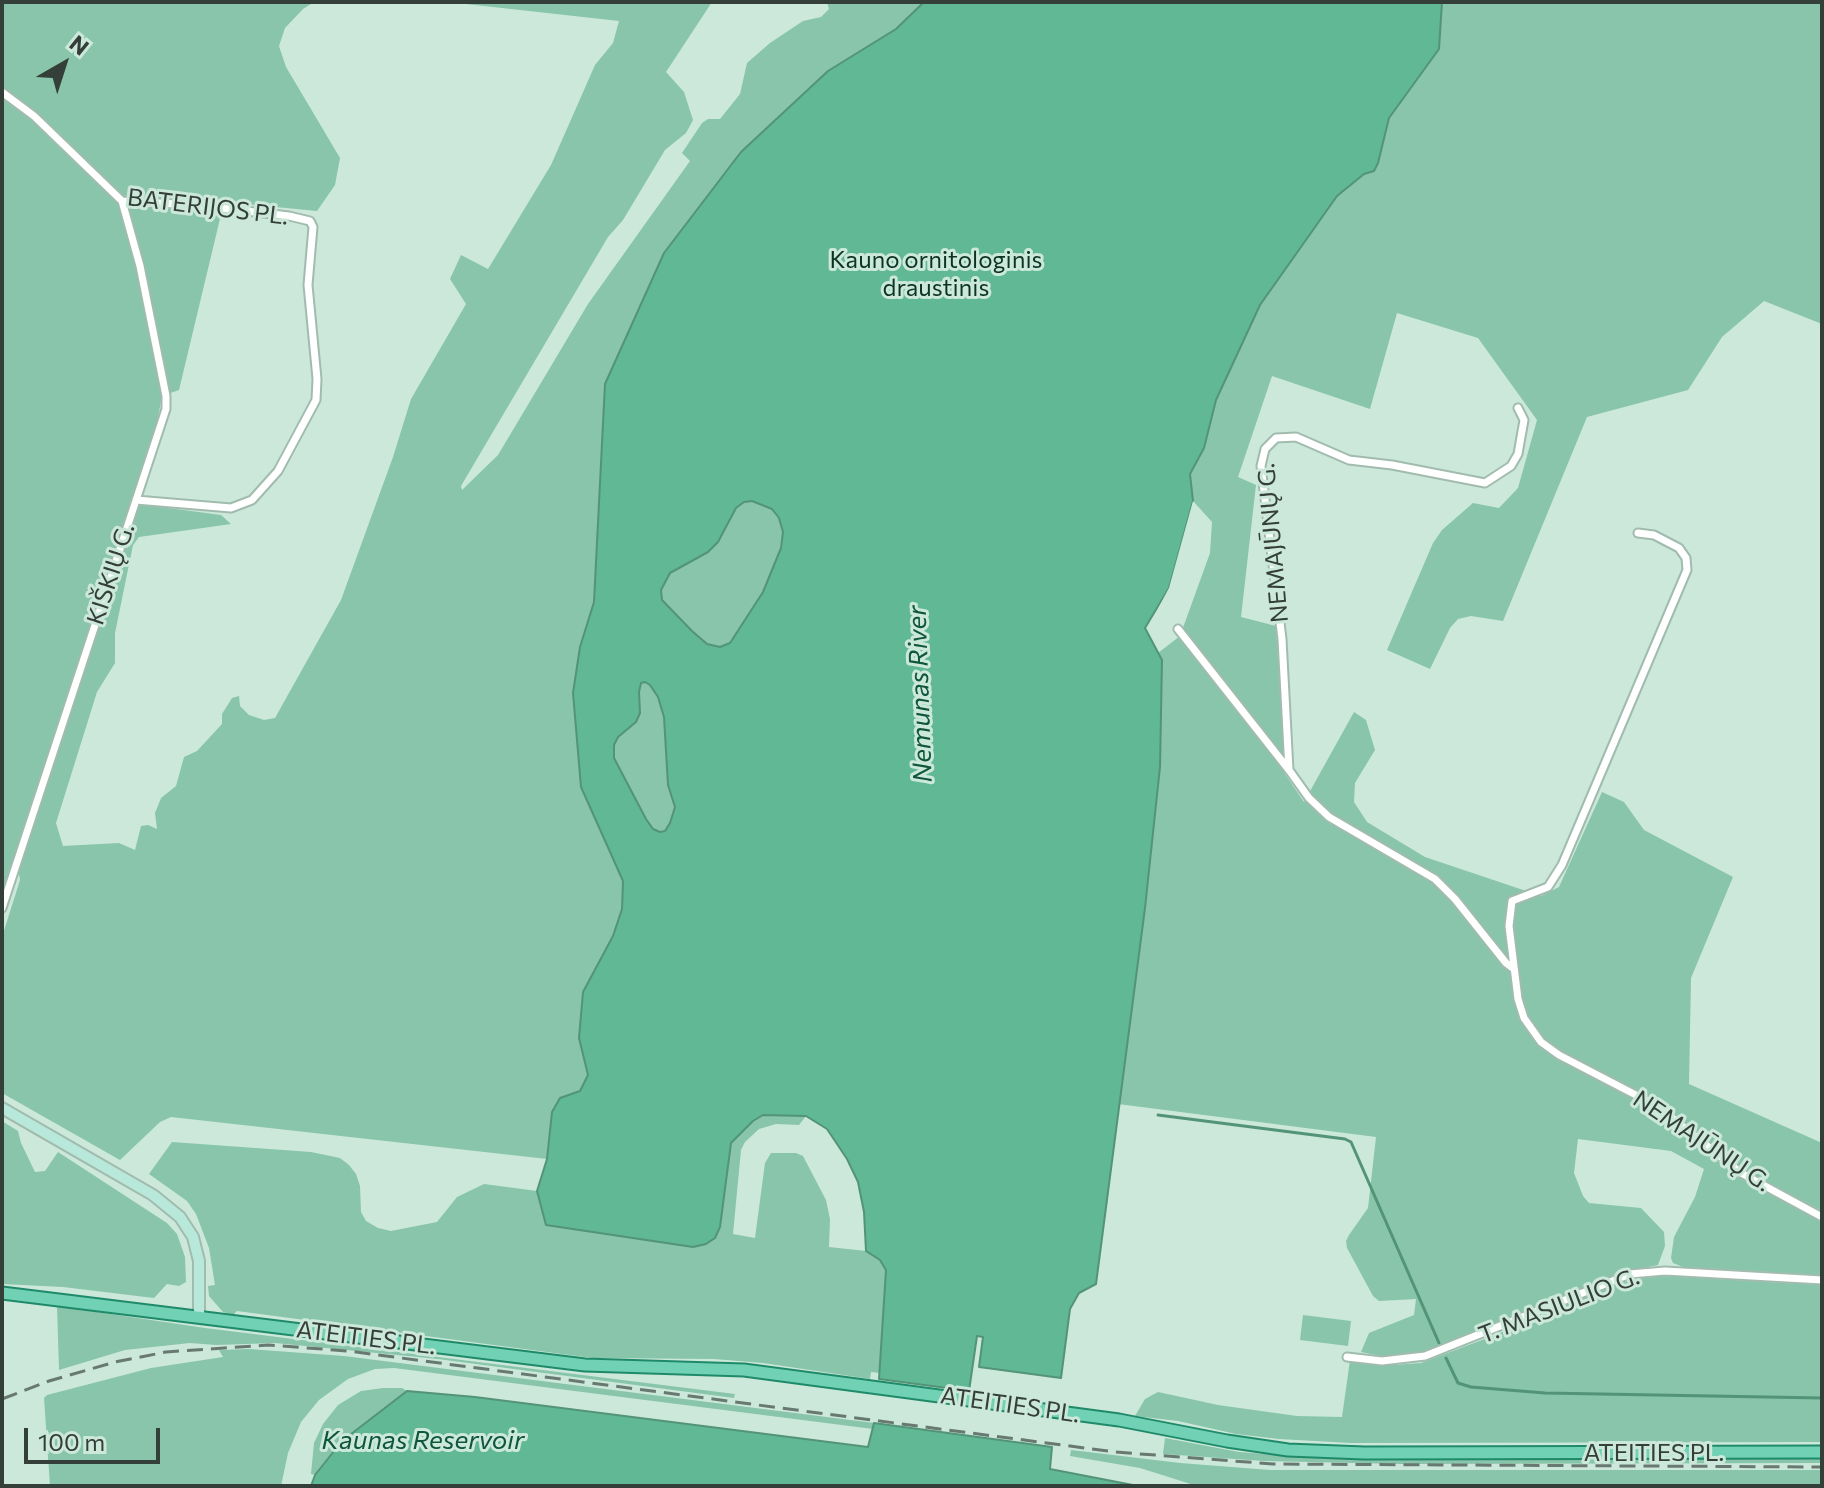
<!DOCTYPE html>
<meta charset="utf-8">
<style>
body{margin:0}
#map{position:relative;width:1824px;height:1488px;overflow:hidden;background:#cce8da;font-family:Commissioner,sans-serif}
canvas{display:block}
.frame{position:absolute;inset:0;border:4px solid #343f3a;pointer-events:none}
.north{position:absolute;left:24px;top:24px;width:80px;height:80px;-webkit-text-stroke:6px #cce8da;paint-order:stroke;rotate:39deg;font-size:22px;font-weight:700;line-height:32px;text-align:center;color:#343f3a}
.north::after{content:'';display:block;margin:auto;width:28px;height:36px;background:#343f3a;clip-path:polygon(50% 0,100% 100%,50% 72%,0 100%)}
.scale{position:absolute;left:24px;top:1428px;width:136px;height:36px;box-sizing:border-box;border:4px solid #343f3a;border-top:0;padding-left:10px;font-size:24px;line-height:28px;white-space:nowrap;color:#343f3a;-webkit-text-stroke:6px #cce8da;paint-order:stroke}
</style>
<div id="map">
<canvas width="1824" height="1488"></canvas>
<div class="frame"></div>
<div class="north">N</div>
<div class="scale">100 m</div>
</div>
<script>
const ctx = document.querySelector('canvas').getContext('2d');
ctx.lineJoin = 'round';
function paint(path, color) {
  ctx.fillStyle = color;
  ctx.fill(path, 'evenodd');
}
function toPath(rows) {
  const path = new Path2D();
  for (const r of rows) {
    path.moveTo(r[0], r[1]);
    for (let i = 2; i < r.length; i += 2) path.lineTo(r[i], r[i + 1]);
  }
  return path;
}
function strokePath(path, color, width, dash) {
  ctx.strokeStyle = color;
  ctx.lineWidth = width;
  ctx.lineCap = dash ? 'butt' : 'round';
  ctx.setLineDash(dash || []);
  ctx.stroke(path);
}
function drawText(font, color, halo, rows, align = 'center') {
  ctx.font = font + ' Commissioner,sans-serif';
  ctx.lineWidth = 6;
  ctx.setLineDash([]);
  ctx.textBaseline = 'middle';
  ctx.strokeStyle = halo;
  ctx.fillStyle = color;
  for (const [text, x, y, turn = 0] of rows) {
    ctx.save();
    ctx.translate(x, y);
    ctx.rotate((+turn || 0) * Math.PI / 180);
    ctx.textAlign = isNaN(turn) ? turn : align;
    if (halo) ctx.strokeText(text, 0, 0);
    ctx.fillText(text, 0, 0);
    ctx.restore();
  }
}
const green = toPath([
 [2,2,314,2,303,9,285,28,279,46,286,67,340,158,335,185,317,211,224,202,179,390,162,396,155,433,27,816,2,898],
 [448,2,712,2,666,72,684,92,693,120,686,133,665,150,623,220,608,237,461,486,462,490,498,455,588,304,690,161,682,153,702,123,708,119,720,119,740,94,747,63,770,43,803,21,821,17,829,9,827,2,1822,2,1822,324,1764,301,1722,337,1688,390,1587,417,1503,621,1471,616,1458,619,1450,628,1430,669,1387,650,1433,543,1442,530,1473,503,1499,508,1518,488,1537,420,1478,338,1397,313,1370,409,1272,376,1238,477,1256,485,1241,617,1276,626,1285,774,1304,802,1354,712,1366,720,1375,750,1355,783,1354,802,1367,822,1425,857,1541,896,1559,887,1602,792,1624,802,1644,830,1733,877,1691,978,1689,1084,1822,1143,1822,1211,1749,1173,1718,1151,1713,1158,1738,1176,1822,1221,1822,1275,1683,1267,1673,1263,1671,1258,1674,1237,1695,1197,1704,1169,1671,1151,1578,1139,1574,1173,1583,1196,1589,1203,1641,1208,1664,1232,1665,1246,1658,1265,1620,1273,1429,1350,1409,1355,1381,1356,1361,1352,1369,1333,1414,1315,1416,1299,1379,1301,1373,1296,1347,1248,1346,1241,1349,1235,1368,1208,1376,1137,1118,1104,1145,908,1160,767,1162,660,1158,653,1180,636,1210,553,1212,522,1193,501,1190,474,1204,448,1216,400,1260,305,1279,277,548,1147,547,1159,171,1117,160,1122,120,1160,2,1093,2,937,20,880,18,868,138,504,221,515,231,524,139,537,133,545,115,633,115,663,97,692,56,823,63,846,119,843,135,850,141,826,148,825,157,829,155,813,161,798,176,786,184,757,197,751,222,724,222,714,232,698,239,696,240,706,249,715,264,720,275,718,341,600,393,457,411,399,466,304,450,279,461,255,488,269,551,165,595,65,613,43,619,21],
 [764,1115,806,1116,799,1125,776,1124,759,1129,745,1142,741,1150,733,1234,755,1238,765,1163,771,1153,796,1153,803,1156,826,1200,830,1219,829,1247,866,1251,880,1260,886,1270,880,1373,871,1372,870,1379,763,1363,714,1359,592,1358,237,1311,233,1315,223,1312,209,1296,208,1286,215,1285,209,1248,196,1214,187,1201,149,1174,172,1142,311,1152,340,1158,349,1165,356,1174,360,1186,361,1212,366,1221,378,1228,391,1231,437,1222,457,1197,484,1184,537,1191,546,1225,726,1166,731,1143,753,1121],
 [2,1121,18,1131,21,1143,35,1172,45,1171,58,1152,167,1223,177,1234,185,1257,186,1282,179,1286,167,1284,154,1298,63,1287,2,1284],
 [1663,1276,1822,1285,1822,1442,1351,1443,1279,1439,1236,1434,1178,1421,1135,1416,1145,1399,1158,1392,1218,1405,1297,1416,1342,1417,1350,1360,1394,1365,1421,1363,1490,1337,1605,1288,1634,1279],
 [57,1306,205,1328,735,1394,734,1398,438,1359,275,1343,216,1345,190,1343,125,1350,59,1370],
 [1303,1315,1351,1321,1348,1346,1300,1340],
 [249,1349,344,1356,874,1423,873,1429,394,1368,375,1369,348,1379,319,1400,301,1422,288,1453,281,1486,50,1486,44,1398,47,1395,151,1368,223,1357,219,1350],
 [383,1388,402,1388,407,1391,342,1441,315,1475,311,1474,314,1443,323,1424,338,1405,361,1391],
 [1165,1438,1239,1452,1304,1457,1400,1459,1822,1457,1822,1463,1401,1464,1264,1461,1163,1454],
 [1071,1450,1180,1463,1270,1470,1822,1470,1822,1486,1197,1486,1140,1468,1070,1456]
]);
const water = toPath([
 [924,2,1442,2,1439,49,1389,118,1378,163,1374,171,1364,174,1337,196,1260,305,1216,400,1204,448,1190,474,1193,501,1169,588,1145,628,1162,660,1160,767,1145,908,1096,1284,1079,1293,1070,1309,1061,1378,979,1367,983,1337,977,1336,969,1391,879,1379,886,1270,880,1260,866,1251,864,1212,858,1182,847,1159,827,1129,806,1116,763,1115,753,1121,731,1143,720,1227,715,1238,706,1244,693,1247,546,1225,537,1191,547,1159,552,1112,560,1098,580,1091,588,1075,579,1038,583,992,613,936,622,909,623,881,581,787,573,693,580,647,594,602,605,384,664,253,741,152,828,71,896,29,924,2],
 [752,501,772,509,779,518,783,532,781,548,763,592,730,643,720,647,707,644,692,631,662,600,661,590,670,573,708,552,718,542,736,508,744,502,752,501],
 [645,682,650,685,658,697,664,717,668,785,675,807,670,823,665,831,660,832,653,829,646,819,614,758,614,745,618,737,636,722,640,713,639,692,641,683,645,682],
 [407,1391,475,1397,868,1447,874,1423,1052,1447,1050,1469,1138,1486,311,1486,315,1475,342,1441,407,1391]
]);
const pier = toPath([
 [1193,501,1196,505,1172,589,1158,618,1154,616,1169,588]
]);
const stream = toPath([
 [1158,1115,1345,1139,1351,1142,1439,1343],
 [1446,1358,1458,1383,1471,1387,1545,1393,1822,1398]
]);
const street = toPath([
 [2,92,34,116,122,201,195,205,289,216,310,221,313,227,308,285,317,379,316,400,278,471,252,500,231,508,136,500],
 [1638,533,1654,535,1679,548,1686,558,1687,570,1562,865,1548,887,1512,901,1509,926,1518,999,1524,1018,1541,1042,1559,1055,1657,1106,1741,1173,1822,1217],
 [1178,629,1289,770,1309,798,1329,817,1435,879,1455,899,1506,963,1514,969],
 [1289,770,1282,639,1261,466,1265,449,1276,438,1296,437,1349,460,1392,465,1485,483,1511,466,1518,454,1524,420,1518,408],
 [2,908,166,409,166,396,140,266,122,201],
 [1347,1357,1382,1361,1425,1356,1630,1274,1665,1271,1822,1280]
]);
const secondary = toPath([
 [2,1108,153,1195,180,1217,193,1237,199,1261,199,1317]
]);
const primary = toPath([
 [2,1293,585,1365,744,1370,1119,1420,1227,1441,1288,1450,1364,1453,1822,1452]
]);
const rail = toPath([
 [2,1399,49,1381,115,1362,166,1352,268,1345,348,1351,1115,1452,1273,1464,1822,1467]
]);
const streetNames = [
 ["BATERIJOS PL.",208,207,7],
 ["NEMAJŪNŲ G.",1273,543,-95],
 ["KIŠKIŲ G.",111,574,-72],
 ["NEMAJŪNŲ G.",1702,1141,34],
 ["T. MASIULIO G.",1559,1306,-21],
 ["ATEITIES PL.",366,1338,7],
 ["ATEITIES PL.",1010,1405,8],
 ["ATEITIES PL.",1654,1453]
];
const parkNames = [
 ["Kauno ornitologinis",936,260],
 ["draustinis",936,288]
];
const waterNames = [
 ["Nemunas River",920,694,-92],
 ["Kaunas Reservoir",423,1440]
];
paint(green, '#88c5aa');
paint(water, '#60b894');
strokePath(water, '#539479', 2);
paint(pier, '#cce8da');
strokePath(stream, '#539479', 3);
strokePath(street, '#a1bcaf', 11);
strokePath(secondary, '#a1bcaf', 14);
strokePath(primary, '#1f8a69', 15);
strokePath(street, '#fff', 7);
strokePath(secondary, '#b8e8da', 10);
strokePath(primary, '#71d1b4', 11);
strokePath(rail, '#687971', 3, [16, 8]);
drawText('24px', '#343f3a', '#cce8da', streetNames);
drawText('24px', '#0b3425', '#cce8da', parkNames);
drawText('italic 26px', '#0f563e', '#cce8da', waterNames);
</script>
